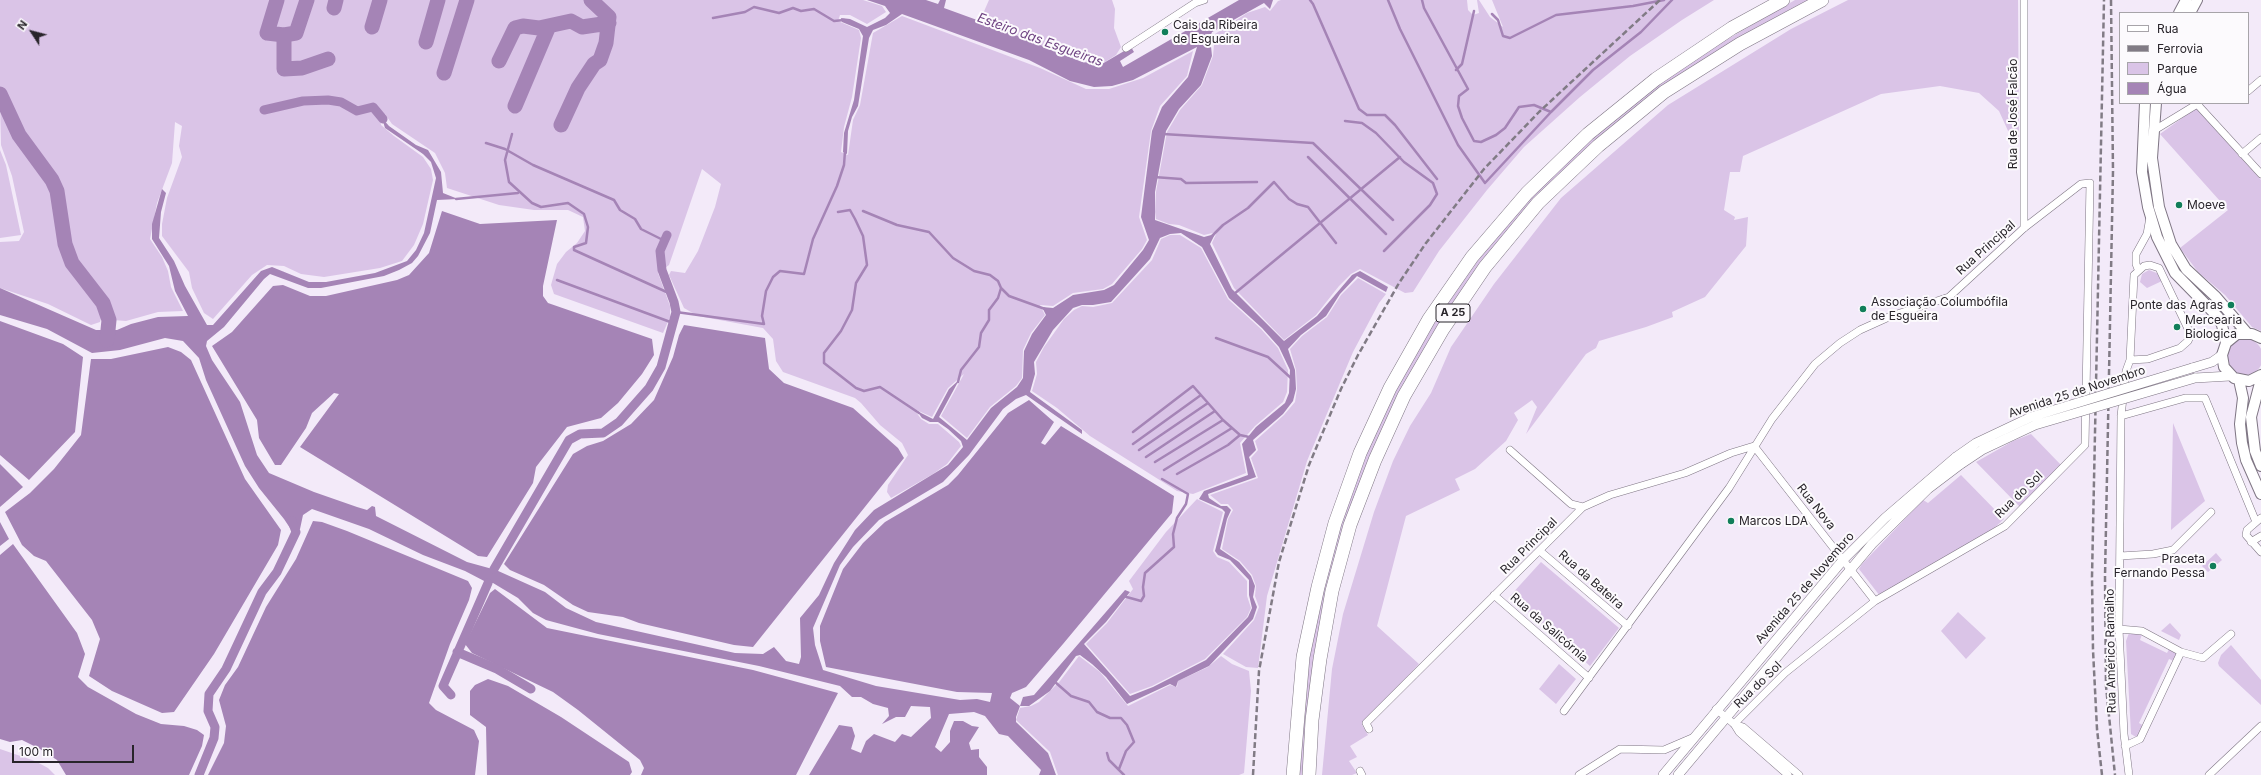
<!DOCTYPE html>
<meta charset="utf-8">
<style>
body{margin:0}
#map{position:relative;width:2261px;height:775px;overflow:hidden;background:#f3eaf9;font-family:Inter,sans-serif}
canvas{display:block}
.legend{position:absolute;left:2119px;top:12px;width:130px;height:92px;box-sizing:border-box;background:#fcfafd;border:1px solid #a7a4a9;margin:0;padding:5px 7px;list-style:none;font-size:12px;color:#28242a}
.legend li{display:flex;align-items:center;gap:8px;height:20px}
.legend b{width:20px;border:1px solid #a7a4a9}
.north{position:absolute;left:12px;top:12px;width:40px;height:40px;-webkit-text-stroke:3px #fcfafd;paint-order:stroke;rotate:306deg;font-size:11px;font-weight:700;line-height:16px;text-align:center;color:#28242a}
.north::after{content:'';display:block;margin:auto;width:14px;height:18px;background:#28242a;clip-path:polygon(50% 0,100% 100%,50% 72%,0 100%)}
.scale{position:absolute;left:12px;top:745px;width:122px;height:18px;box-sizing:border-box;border:2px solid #28242a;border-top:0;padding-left:5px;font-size:12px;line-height:14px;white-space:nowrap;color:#28242a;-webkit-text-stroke:3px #fcfafd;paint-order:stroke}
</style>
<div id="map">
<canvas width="2261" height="775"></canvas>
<ul class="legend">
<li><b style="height:5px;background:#fff"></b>Rua</li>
<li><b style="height:5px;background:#817b85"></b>Ferrovia</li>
<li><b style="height:11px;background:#dac4e7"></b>Parque</li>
<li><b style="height:11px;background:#a584b6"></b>Água</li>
</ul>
<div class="north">N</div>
<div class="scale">100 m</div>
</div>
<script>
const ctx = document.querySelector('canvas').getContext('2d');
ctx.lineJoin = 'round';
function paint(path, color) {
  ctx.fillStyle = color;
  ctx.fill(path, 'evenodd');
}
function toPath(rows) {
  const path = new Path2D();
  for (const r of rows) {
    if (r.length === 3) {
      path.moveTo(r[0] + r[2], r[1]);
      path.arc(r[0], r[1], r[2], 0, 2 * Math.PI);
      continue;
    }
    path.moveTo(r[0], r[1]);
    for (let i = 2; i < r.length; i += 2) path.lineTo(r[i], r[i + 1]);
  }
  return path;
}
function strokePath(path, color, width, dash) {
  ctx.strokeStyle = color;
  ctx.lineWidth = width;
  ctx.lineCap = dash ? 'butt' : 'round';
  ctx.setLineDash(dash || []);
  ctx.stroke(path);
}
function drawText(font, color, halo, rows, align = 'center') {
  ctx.font = font + ' Inter,sans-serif';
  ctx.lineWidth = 4;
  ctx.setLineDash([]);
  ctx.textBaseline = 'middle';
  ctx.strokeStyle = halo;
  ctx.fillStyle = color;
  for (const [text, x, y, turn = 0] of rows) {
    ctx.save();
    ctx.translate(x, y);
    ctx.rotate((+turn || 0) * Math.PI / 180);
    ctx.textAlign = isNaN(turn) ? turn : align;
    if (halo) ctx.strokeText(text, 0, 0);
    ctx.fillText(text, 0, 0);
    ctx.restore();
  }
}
const green = toPath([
 [0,0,863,0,882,6,886,12,867,24,850,15,840,15,838,21,859,30,861,38,852,97,844,127,841,152,848,155,853,120,860,105,873,33,902,16,1040,68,1086,89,1109,89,1143,78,1193,51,1187,76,1160,106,1151,131,1139,217,1147,240,1142,249,1112,284,1103,289,1073,293,1053,306,1040,305,1045,315,1031,333,1023,350,1022,378,1016,386,990,407,967,438,941,416,964,374,948,388,932,417,914,409,921,419,929,424,938,424,959,442,961,446,947,464,933,474,891,498,887,492,888,485,908,455,902,443,880,425,861,403,855,398,783,372,776,361,773,339,763,328,698,316,684,308,669,275,671,271,685,273,698,251,715,207,721,184,702,169,669,265,658,273,670,306,670,317,663,333,554,294,551,285,557,264,566,252,577,243,585,231,583,217,568,210,534,210,499,205,447,188,445,173,435,153,392,124,385,114,380,117,381,125,394,136,423,157,431,169,433,180,423,224,414,245,402,261,380,268,324,277,301,274,284,266,267,265,252,275,213,319,204,313,192,288,189,272,162,236,162,224,167,198,182,157,179,146,182,126,175,122,172,163,157,203,150,239,162,257,168,271,171,287,183,311,158,312,126,321,113,320,107,303,71,254,67,221,58,185,23,138,0,87],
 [989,0,1112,0,1115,9,1114,28,1121,47,1116,55,1102,64,1082,61,1049,50,988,23,982,16],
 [1281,0,1467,0,1468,10,1473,15,1479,13,1477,0,1479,0,1490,17,1503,27,1492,0,1714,0,1682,20,1630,56,1580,97,1524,147,1487,190,1439,251,1413,292,1405,293,1360,269,1351,274,1339,286,1316,315,1284,340,1234,288,1212,243,1217,232,1204,235,1179,225,1169,224,1156,219,1155,212,1156,192,1167,132,1180,110,1202,85,1213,56,1215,34,1247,13,1265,7,1270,11,1278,1],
 [1795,0,1809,0,1746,34,1593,144,1433,333,1391,411,1359,486,1303,775,1297,775,1309,658,1316,619,1339,528,1355,482,1375,432,1397,389,1431,328,1481,256,1535,193,1569,158,1644,95,1704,53],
 [1848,0,2018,0,2019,140,2009,133,1999,111,1979,93,1940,86,1881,94,1743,156,1740,172,1730,172,1724,210,1735,217,1734,220,1748,217,1746,246,1705,297,1672,312,1673,317,1646,327,1599,341,1596,348,1586,354,1526,434,1537,407,1532,400,1514,413,1518,420,1506,441,1475,469,1455,479,1460,490,1406,516,1377,626,1419,664,1362,725,1368,735,1350,746,1357,757,1349,761,1357,773,1352,775,1322,775,1332,669,1343,614,1374,512,1393,461,1410,426,1431,393,1451,347,1494,284,1561,198,1668,105,1791,29],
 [0,100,21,147,30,160,49,178,57,198,60,236,63,253,77,278,103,312,100,322,91,325,48,304,0,288,0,242,19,241,24,232,12,176,1,145],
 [2196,108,2261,180,2261,331,2252,327,2225,295,2198,272,2180,248,2228,210,2160,134],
 [0,150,6,165,21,235,0,238],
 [1170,235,1180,235,1201,248,1228,299,1261,329,1278,348,1288,370,1287,392,1283,402,1255,426,1240,443,1246,473,1193,494,1177,491,1090,436,1057,408,1032,391,1037,374,1036,362,1044,347,1064,319,1074,310,1082,306,1093,307,1112,303,1152,260,1161,239],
 [2149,270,2159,274,2162,281,2147,288,2140,282,2142,274],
 [1358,278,1386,294,1379,303,1353,352,1307,461,1267,596,1258,668,1246,667,1223,654,1254,620,1259,607,1255,596,1256,586,1252,575,1240,561,1222,549,1228,519,1233,510,1228,504,1221,504,1210,495,1258,478,1251,458,1258,450,1255,441,1284,415,1295,402,1297,389,1296,370,1290,349,1302,336,1327,317,1341,295],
 [2245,357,18],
 [2173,423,2205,501,2171,530],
 [2031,434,2062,466,2020,507,1976,462,2013,441],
 [1961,475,2004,519,1990,532,1880,596,1859,569,1862,564,1923,500,1928,503],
 [1197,499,1223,512,1213,551,1217,557,1229,562,1247,581,1247,596,1251,608,1247,617,1205,659,1152,686,1130,694,1086,644,1107,623,1133,589,1129,581,1166,532],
 [2216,553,2222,560,2208,572,2202,566],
 [1541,562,1619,628,1590,666,1510,596],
 [1958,612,1986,638,1966,659,1941,631],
 [2170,623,2181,635,2179,640,2161,631],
 [2129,633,2142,634,2140,640,2167,653,2170,647,2176,652,2177,655,2174,661,2169,659,2139,723,2144,726,2140,736,2136,737,2131,734,2126,641],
 [2231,645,2261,680,2261,705,2219,666,2218,663,2221,655],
 [1079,656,1100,672,1128,706,1170,685,1177,687,1178,681,1208,667,1221,656,1232,664,1249,671,1251,691,1244,773,1239,775,1058,775,1050,752,1016,720,1020,708,1031,706,1039,702,1060,681],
 [1559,664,1576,679,1556,704,1539,689],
 [0,749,35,761,48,768,55,775,0,775]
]);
const water = toPath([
 [867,0,926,0,938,4,940,0,946,0,944,8,988,24,1082,62,1102,64,1131,47,1134,52,1120,61,1123,67,1239,0,1273,0,1270,9,1264,3,1212,32,1210,37,1212,56,1201,85,1179,109,1166,131,1155,192,1155,220,1204,237,1215,234,1210,244,1232,289,1284,341,1317,316,1352,275,1360,271,1388,287,1386,292,1357,276,1340,294,1326,316,1301,335,1288,349,1295,370,1296,389,1293,401,1283,414,1253,440,1256,450,1249,457,1256,477,1208,494,1209,498,1221,506,1227,506,1231,510,1227,519,1220,549,1239,562,1251,576,1255,586,1253,597,1257,607,1253,619,1209,666,1178,681,1176,687,1170,684,1127,704,1106,677,1092,664,1080,655,1076,656,1050,691,1029,706,1020,706,1016,717,1016,722,1048,753,1056,775,1039,775,1041,770,1008,736,999,734,985,716,974,712,949,714,935,747,941,752,950,742,950,731,954,721,963,721,972,726,979,727,969,743,971,750,979,749,979,757,987,767,987,775,809,775,839,725,852,727,855,736,851,749,861,753,866,741,874,734,895,742,902,734,911,737,931,718,930,707,911,706,905,717,896,717,882,724,889,716,888,708,873,704,861,697,852,697,840,686,759,666,598,634,546,620,533,613,518,598,493,583,488,583,465,571,423,555,369,529,312,509,303,515,300,529,294,534,284,519,259,488,245,466,206,380,199,358,183,341,165,338,120,350,92,353,47,329,0,315,0,288,96,330,117,330,131,324,158,317,188,316,175,291,169,266,152,239,152,224,162,189,166,193,161,212,159,238,174,261,185,286,207,325,213,325,261,271,272,267,309,282,326,282,375,273,407,261,416,250,424,233,436,178,431,162,423,154,385,128,382,118,389,126,416,145,428,150,441,172,443,193,458,199,437,200,430,233,418,256,412,263,399,270,384,276,321,288,308,288,270,274,264,279,224,327,207,341,206,346,212,360,240,402,257,455,269,473,314,492,357,507,367,510,372,506,375,507,376,516,467,562,496,570,545,592,566,608,596,622,735,653,763,654,774,647,786,661,799,664,801,657,800,618,819,595,834,563,855,530,874,510,948,465,963,447,961,441,948,429,938,422,930,422,922,418,917,411,933,419,949,389,959,380,939,417,967,440,991,408,1017,387,1023,378,1024,351,1032,334,1046,315,1042,307,1053,308,1073,295,1104,290,1114,285,1143,250,1149,240,1141,217,1152,131,1162,107,1188,77,1197,47,1133,80,1112,86,1094,87,1070,81,1029,60,902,14,886,25,873,30,869,38,858,106,852,117,848,131,847,154,843,152,844,133,854,100,863,36,859,29,842,22,841,18,850,19,867,27,885,18,890,13,885,6],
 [1181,233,1202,247,1229,298,1262,328,1279,347,1290,370,1289,393,1285,403,1256,427,1242,444,1248,475,1204,491,1199,499,1222,509,1225,512,1215,551,1218,555,1230,560,1249,580,1249,595,1252,608,1248,617,1206,660,1153,687,1130,696,1084,644,1106,622,1130,592,1125,590,1034,695,1023,697,1020,706,1010,698,1012,693,1026,687,1063,644,1172,513,1174,496,1061,426,1045,445,1041,443,1054,422,1029,400,1008,413,958,475,948,485,885,522,863,543,843,569,820,626,820,641,826,667,957,692,992,693,990,702,977,699,960,700,876,686,823,670,815,645,813,628,840,565,853,547,879,520,943,482,969,455,1003,409,1016,399,1026,395,1082,434,1082,430,1030,392,1035,374,1034,362,1053,330,1073,308,1082,305,1093,305,1111,302,1150,259,1160,238,1170,234],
 [442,211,480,224,557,220,543,286,543,296,548,303,652,339,654,355,642,374,618,403,601,418,567,427,536,467,533,483,487,557,478,556,300,447,339,394,334,393,312,413,306,428,281,465,275,465,259,438,257,420,212,346,232,332,273,286,283,285,310,296,326,296,397,280,409,275,429,253],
 [0,321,63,344,83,357,75,432,29,480,0,455],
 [684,325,765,338,769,369,784,383,853,408,898,448,904,458,753,647,734,645,639,623,623,617,588,612,573,605,544,585,510,570,504,564,573,454,587,446,603,441,631,424,654,400,673,357,679,335],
 [168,347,181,352,191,360,245,479,281,530,278,545,214,654,174,712,162,713,112,691,89,676,100,639,92,620,46,561,34,556,22,545,5,512,30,493,54,469,81,435,91,359,111,359],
 [0,464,23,487,0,507],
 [313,521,322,522,347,531,468,581,472,588,469,600,450,644,429,703,436,710,474,730,479,741,475,775,208,775,224,743,226,726,219,700,225,685,238,667,266,607,296,559],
 [0,522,9,539,0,546],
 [13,544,77,633,85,654,78,677,88,687,136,714,161,724,184,726,197,730,204,735,202,746,189,775,66,775,57,760,40,749,22,740,10,742,0,739,0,555],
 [495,589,547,628,753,670,838,693,796,775,641,775,644,768,640,760,578,710,553,692,472,653,465,644,490,593],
 [488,679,508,686,561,717,629,762,632,772,630,775,487,775,486,727,470,715,470,691,475,685]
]);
const stream = toPath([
 [1310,0,1313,4,1359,109,1367,115,1385,115,1395,125,1437,179],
 [1388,0,1400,29,1458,145,1485,183,1551,112],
 [1422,0,1424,8,1468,89,1459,96,1458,106,1462,118,1474,141,1481,142,1496,135,1505,128,1519,107,1534,105,1551,112,1593,70,1641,32,1672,0],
 [1492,14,1498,20,1503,36,1510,38,1556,15,1633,6,1664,0],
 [713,18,745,12,754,7,779,13,793,8,801,11,814,9,834,21,844,20],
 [1456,70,1462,64,1474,11],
 [1345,121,1362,123,1376,133,1404,162,1433,183,1437,194,1430,205,1384,251],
 [512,134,505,160,509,182,532,203,541,207,568,203,584,214,588,227,586,243,574,247,574,250,671,294],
 [1163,134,1313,143,1393,220],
 [486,143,505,149,533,165,614,200,620,210,635,219,641,229,665,241],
 [1308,157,1386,234],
 [1154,177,1181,179,1186,183,1257,182],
 [456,199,518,193],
 [863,211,897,225,929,232,953,258,974,271,990,275,998,281,1001,288,1009,296,1045,309],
 [838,212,850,210,855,219,863,236,867,265,856,283,852,310,841,331,824,353,824,363,856,388,864,391,880,387,919,413],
 [1212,236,1223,225,1248,208,1274,182,1289,199,1297,204,1308,207,1336,243],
 [557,280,673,323],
 [1234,294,1400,157],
 [676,312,764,324,762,316,766,291,773,277,780,271,804,274,813,239,837,186,844,165,845,151],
 [1216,338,1268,357,1292,379],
 [958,382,961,370,979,347,981,333,989,320,989,310,998,298,1001,288],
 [1133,432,1193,386,1223,420,1240,435,1249,437],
 [1133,444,1201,395],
 [1139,450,1208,403],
 [1146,457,1215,411],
 [1155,462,1223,420],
 [1164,470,1232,428],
 [1177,474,1228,445,1240,435],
 [1123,596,1141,601,1144,596,1143,587,1145,573,1174,547,1173,534,1177,518,1186,504,1188,494,1162,479],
 [1055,682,1071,696,1089,702,1097,712,1110,718,1121,718,1127,725,1134,742,1126,751,1119,769],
 [1107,753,1109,760,1124,775]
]);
const canal = toPath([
 [264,110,303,101,328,100,341,102,357,111,373,107,383,119],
 [494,569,569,440,580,434,603,433,619,422,649,388,661,367,676,312,674,302,662,270,660,251,667,235],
 [457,652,497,669,531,689],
 [451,695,443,686,488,583],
 [199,775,214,738,215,727,208,711,209,694,226,669,262,592,277,572,296,532,292,521]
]);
const river = toPath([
 [277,0,267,33,284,35],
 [307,0,296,33,284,35,284,69,302,68,328,59],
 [334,8,336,0],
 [372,27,380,0],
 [426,42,438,0],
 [499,61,515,28,523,26,539,28,571,21,582,27,609,23],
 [444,73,467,0],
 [0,94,19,135,52,180,57,191,65,244,72,263,103,303,109,320,107,340],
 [515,106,549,26],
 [561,125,578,88,594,64,600,60,606,43,609,17,591,0]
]);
const minor = toPath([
 [2024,0,2024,228],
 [1126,48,1195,3,1204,0],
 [2248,91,2261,80],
 [2197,104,2261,174],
 [2153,131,2199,103],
 [2242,154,2261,138],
 [2138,269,2136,264,2136,254,2147,234,2150,217],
 [2121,416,2185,398,2205,398,2256,522],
 [1754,446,1875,601],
 [1510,450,1571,504,1583,507],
 [2261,518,2247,530,2246,535,2261,552],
 [2251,542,2261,536],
 [1540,551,1628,626],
 [2120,556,2153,554,2173,550,2211,512],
 [1494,595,1589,678],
 [2119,629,2142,631,2181,652,2140,739,2125,746],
 [2181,652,2203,658,2231,634],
 [1716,709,1734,724,1739,732,1788,775],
 [1564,711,1729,488,1772,419,1815,364,1840,343,1860,330,1891,316,1949,297,2024,228,2081,184,2090,183,2085,445,2005,526,1875,601,1785,673,1734,724],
 [1734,724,1743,727,1799,775],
 [1369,729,1366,723,1583,507,1610,495,1685,473,1731,453,1754,446],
 [1360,771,1362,775],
 [1579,775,1620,749,1664,750,1692,738],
 [2129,775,2124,734,2119,629,2121,416,2126,371,2130,360,2134,275,2144,266,2150,265,2159,268,2191,335,2188,341,2180,348,2148,359,2130,360],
 [2209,775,2261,726]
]);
const tertiary = toPath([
 [2192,368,2212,362,2222,355],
 [2195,378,2230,376],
 [1663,775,1843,560,1885,518,1956,457],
 [1678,775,1872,544,1928,489,1961,464]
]);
const secondary = toPath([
 [2179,13,2186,0],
 [2190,13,2197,0],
 [2145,103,2142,172,2148,207,2157,237,2175,273,2218,317,2222,325,2226,343],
 [2156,103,2152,158,2159,207,2171,244,2186,269,2216,297,2247,333],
 [2261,338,2252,334,2237,334,2226,343,2222,355,2224,367,2234,378,2249,381,2261,375],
 [2261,379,2251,417,2255,451,2261,466],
 [2239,380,2243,398,2240,424,2242,443,2246,460,2261,494]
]);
const motorway = toPath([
 [1293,775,1303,657,1318,587,1335,523,1360,453,1390,388,1429,319,1472,257,1527,193,1588,134,1656,79,1732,28,1783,0],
 [1309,775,1312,720,1320,659,1332,591,1350,525,1375,460,1404,396,1443,329,1485,267,1538,203,1598,146,1664,92,1740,44,1822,0]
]);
const rail = toPath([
 [2111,0,2113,171,2105,577,2106,686,2115,775],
 [1253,775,1259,671,1279,562,1309,465,1341,389,1358,355,1399,283,1426,243,1484,169,1539,112,1660,0],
 [2102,775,2097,729,2093,650,2092,577,2104,0]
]);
const tertiaryBridge = toPath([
 [1956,457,1976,443,2031,417,2192,368],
 [1961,464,1982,450,2035,425,2195,378]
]);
const markers = [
 [1165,32,4,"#117e5a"],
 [2179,205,4,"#117e5a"],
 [2231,305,4,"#117e5a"],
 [1863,309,4,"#117e5a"],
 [2177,327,4,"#117e5a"],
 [1731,521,4,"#117e5a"],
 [2213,566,4,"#117e5a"]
];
const shields = [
 [1453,313,34]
];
const shieldNames = [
 ["A 25",1453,313]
];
const poiNames = [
 ["Cais da Ribeira",1173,25],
 ["de Esgueira",1173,39],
 ["Moeve",2187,205],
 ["Associação Columbófila",1871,302],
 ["de Esgueira",1871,316],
 ["Ponte das Agras",2223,305,"right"],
 ["Mercearia",2185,320],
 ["Biologica",2185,334],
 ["Marcos LDA",1739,521],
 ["Praceta",2205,559,"right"],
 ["Fernando Pessa",2205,573,"right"]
];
const streetNames = [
 ["Rua de José Falcão",2013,114,-90],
 ["Rua Principal",1986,248,-42],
 ["Avenida 25 de Novembro",2077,392,-18],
 ["Rua do Sol",2019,495,-44],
 ["Rua Nova",1816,507,52],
 ["Rua Principal",1529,546,-45],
 ["Rua da Bateira",1591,580,41],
 ["Avenida 25 de Novembro",1805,588,-49],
 ["Rua da Salicórnia",1549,628,41],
 ["Rua Américo Ramalho",2111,651,-91],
 ["Rua do Sol",1758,685,-44]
];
const waterNames = [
 ["Esteiro das Esgueiras",1040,40,20]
];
paint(green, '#dac4e7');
paint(water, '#a584b6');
strokePath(stream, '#a584b6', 2.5);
strokePath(canal, '#a584b6', 9);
strokePath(river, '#a584b6', 15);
strokePath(minor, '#7f7684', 8);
strokePath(tertiary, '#7f7684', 10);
strokePath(secondary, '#7f7684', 12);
strokePath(motorway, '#7f7684', 14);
strokePath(minor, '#fff', 7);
strokePath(tertiary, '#fff', 9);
strokePath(secondary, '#fff', 10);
strokePath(motorway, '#fff', 13);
strokePath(rail, '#817b85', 2.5, [6, 3]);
strokePath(tertiaryBridge, '#7f7684', 10, []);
strokePath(tertiaryBridge, '#fff', 9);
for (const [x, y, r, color] of markers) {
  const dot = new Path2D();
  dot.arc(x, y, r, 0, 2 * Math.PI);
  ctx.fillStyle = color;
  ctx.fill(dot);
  strokePath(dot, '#fcfafd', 1.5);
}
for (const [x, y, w] of shields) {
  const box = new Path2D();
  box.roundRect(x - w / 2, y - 9, w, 18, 3);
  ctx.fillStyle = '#fcfafd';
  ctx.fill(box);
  strokePath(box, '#28242a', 1);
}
drawText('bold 11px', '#28242a', null, shieldNames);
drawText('12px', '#28242a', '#fcfafd', poiNames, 'left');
drawText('12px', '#28242a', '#fcfafd', streetNames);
drawText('italic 13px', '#6e4282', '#fcfafd', waterNames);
</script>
